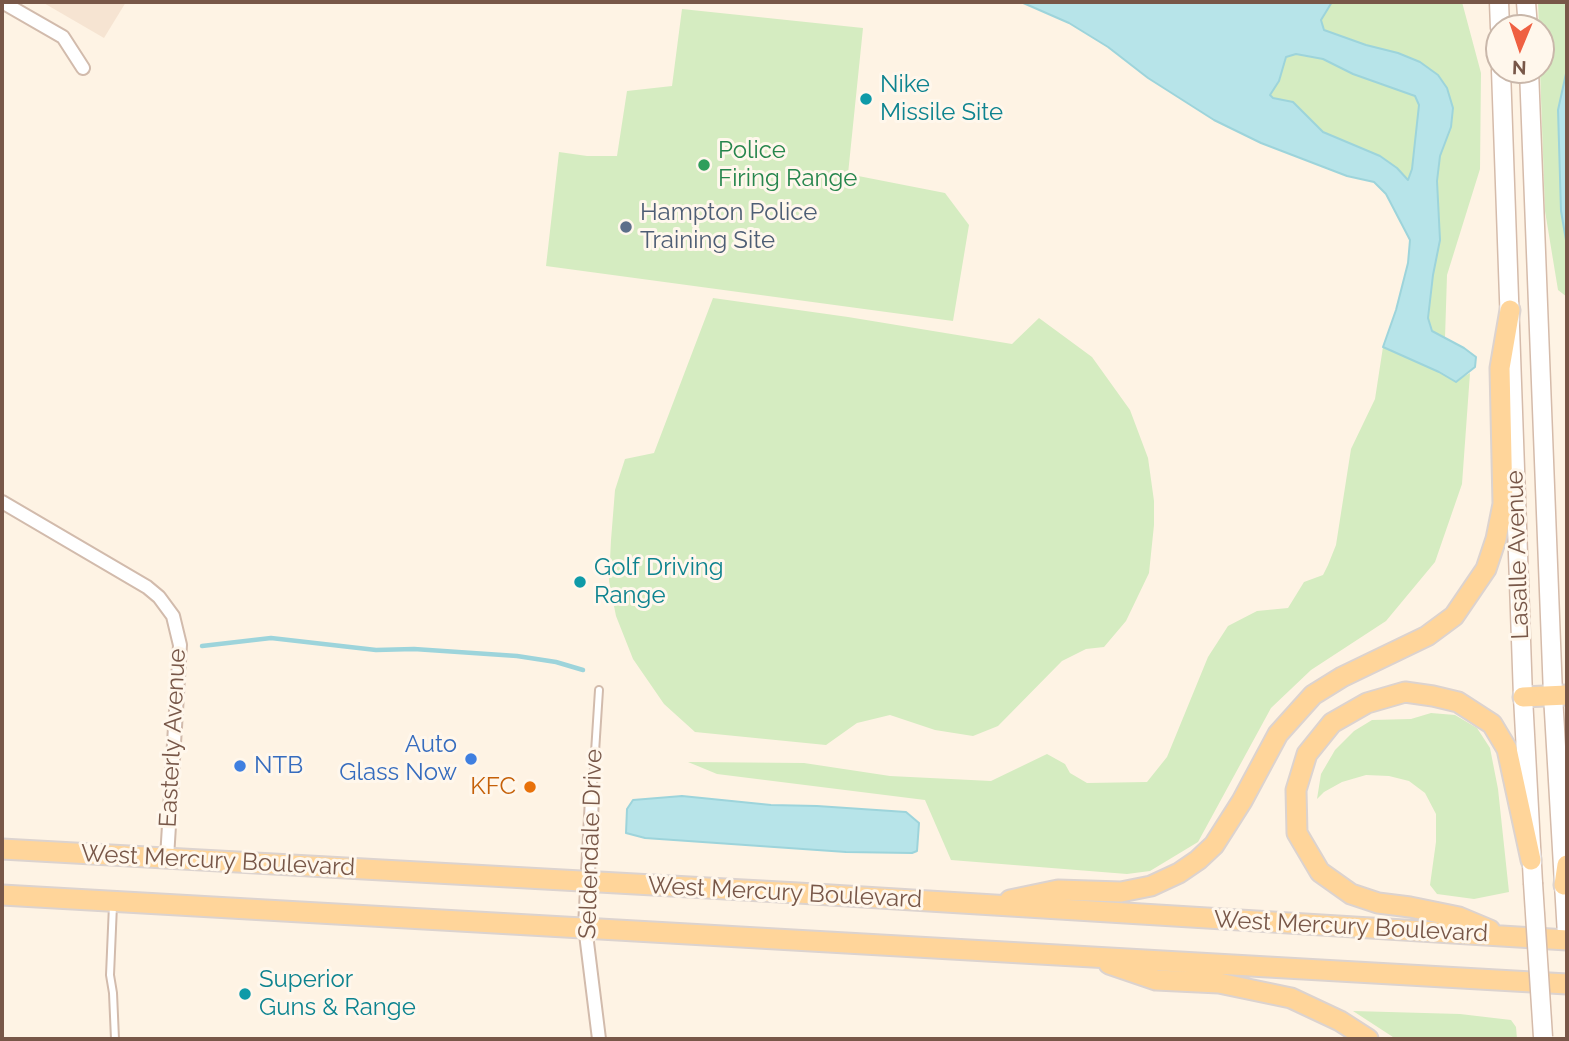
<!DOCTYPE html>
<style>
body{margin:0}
#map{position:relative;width:1569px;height:1041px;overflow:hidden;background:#fef3e4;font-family:Raleway,sans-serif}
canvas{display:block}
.frame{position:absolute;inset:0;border:4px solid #785748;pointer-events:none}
.north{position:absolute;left:1485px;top:14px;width:70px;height:70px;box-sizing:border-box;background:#fff7ec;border:2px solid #c9b7aa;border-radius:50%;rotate:182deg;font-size:19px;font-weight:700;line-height:28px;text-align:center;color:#785748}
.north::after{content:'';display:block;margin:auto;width:24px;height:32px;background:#ef6042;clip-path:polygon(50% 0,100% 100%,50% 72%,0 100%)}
</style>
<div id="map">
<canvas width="1569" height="1041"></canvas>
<div class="frame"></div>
<div class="north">N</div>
</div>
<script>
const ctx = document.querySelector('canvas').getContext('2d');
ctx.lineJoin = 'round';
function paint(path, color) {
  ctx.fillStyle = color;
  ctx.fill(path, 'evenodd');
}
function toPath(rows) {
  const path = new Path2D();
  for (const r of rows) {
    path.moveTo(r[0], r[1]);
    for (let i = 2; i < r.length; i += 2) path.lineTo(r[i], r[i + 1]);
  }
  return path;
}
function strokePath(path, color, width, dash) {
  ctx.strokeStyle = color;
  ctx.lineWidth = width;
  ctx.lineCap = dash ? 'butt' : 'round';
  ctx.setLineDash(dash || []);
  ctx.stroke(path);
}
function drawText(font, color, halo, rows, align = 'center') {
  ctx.font = font + ' Raleway,sans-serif';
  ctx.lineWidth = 6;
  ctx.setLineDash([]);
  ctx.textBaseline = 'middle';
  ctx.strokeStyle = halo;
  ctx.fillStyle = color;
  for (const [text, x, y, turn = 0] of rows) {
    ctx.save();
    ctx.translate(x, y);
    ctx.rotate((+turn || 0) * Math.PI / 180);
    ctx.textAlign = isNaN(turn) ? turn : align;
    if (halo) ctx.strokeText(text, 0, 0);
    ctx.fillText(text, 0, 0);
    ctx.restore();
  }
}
const residential = toPath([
 [42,2,126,2,104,38]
]);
const green = toPath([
 [1332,2,1462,2,1481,73,1480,169,1447,275,1445,338,1431,331,1428,318,1433,275,1440,240,1437,181,1440,156,1451,127,1366,45,1324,30,1320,20],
 [1538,2,1567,2,1567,69,1558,110,1561,211,1567,246,1567,297,1558,290,1545,211,1540,70,1541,28,1539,28],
 [682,9,863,28,848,174,945,193,969,225,953,321,546,266,559,152,587,156,617,156,627,91,672,86],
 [1296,54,1323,59,1353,74,1415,96,1419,105,1412,169,1407,181,1380,156,1323,132,1293,102,1273,98,1270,94,1279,81,1286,57],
 [713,298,848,317,1012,344,1039,318,1092,357,1130,410,1148,458,1154,501,1154,525,1149,573,1126,621,1104,647,1086,649,1062,661,998,726,973,736,935,730,890,715,857,723,826,745,695,732,664,704,633,659,616,616,609,581,611,540,615,490,625,459,654,453],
 [1383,347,1439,372,1456,381,1470,373,1462,484,1435,562,1386,621,1311,670,1271,708,1198,842,1150,871,1127,874,951,860,925,800,717,774,688,762,804,763,890,776,991,781,1047,754,1065,764,1070,773,1087,783,1147,782,1167,757,1208,657,1228,626,1257,611,1288,608,1304,582,1323,575,1328,565,1336,545,1351,449,1375,399],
 [1431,713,1455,715,1477,728,1490,748,1498,789,1509,892,1474,899,1437,894,1430,885,1436,842,1436,814,1425,793,1409,781,1389,776,1366,775,1342,782,1324,792,1317,799,1321,774,1335,750,1354,731,1372,720,1411,719],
 [1353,1011,1460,1014,1511,1020,1516,1027,1517,1039,1396,1039]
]);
const water = toPath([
 [1021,2,1332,2,1321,20,1324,30,1366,45,1398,53,1420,62,1438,75,1447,88,1453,108,1451,127,1440,156,1437,181,1440,240,1433,275,1428,318,1432,331,1464,348,1476,357,1475,367,1456,382,1439,372,1383,347,1396,310,1408,263,1410,240,1386,194,1374,182,1347,176,1261,143,1214,120,1148,78,1108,47,1069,23,1021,2],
 [1296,54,1323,59,1353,74,1415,96,1419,105,1412,169,1408,180,1397,168,1380,156,1323,132,1293,102,1273,98,1270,95,1279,81,1286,57,1296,54],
 [1567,69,1567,246,1561,211,1558,110,1567,69],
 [682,796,771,805,817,806,906,812,919,823,917,851,912,853,846,852,645,838,626,833,627,809,633,800,682,796]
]);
const stream = toPath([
 [202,646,271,638,376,650,414,649,517,656,556,662,583,670]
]);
const service = toPath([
 [592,799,599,690],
 [113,905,110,975,113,993,115,1039]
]);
const minor = toPath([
 [2,2,63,37,83,68],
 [2,502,147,587,159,597,173,616,180,645,167,858],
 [592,799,585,926,599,1039]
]);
const secondary = toPath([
 [1499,2,1500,28],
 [1526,2,1528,28],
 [1501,70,1523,697,1533,883],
 [1529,70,1553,695,1567,935]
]);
const primary = toPath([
 [1523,697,1567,695],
 [2,849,798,893,1567,940],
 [1564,885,1567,865],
 [2,895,1567,984],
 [1010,900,1058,890,1121,892,1151,886,1179,873,1198,860,1214,845,1242,801,1278,734,1313,695,1342,677,1427,636,1454,616,1486,569,1496,539,1503,504,1500,368,1510,310],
 [1490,930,1459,917,1410,907,1378,903,1351,894,1320,872,1297,833,1296,790,1307,754,1332,723,1367,703,1405,692,1433,696,1458,702,1492,724,1507,749,1531,860],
 [1109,964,1156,980,1219,983,1291,998,1340,1021,1368,1039]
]);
const secondaryBridge = toPath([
 [1533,883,1543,1037]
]);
const markers = [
 [866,99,7,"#0f9aa8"],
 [704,165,7,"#2e9e5b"],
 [626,227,7,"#5c6f8a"],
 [580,582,7,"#0f9aa8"],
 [471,759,7,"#3f7fe0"],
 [240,766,7,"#3f7fe0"],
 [530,787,7,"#e8710a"],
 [245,994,7,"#0f9aa8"]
];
const cultureNames = [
 ["Nike",880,85],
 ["Missile Site",880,113],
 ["Golf Driving",594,568],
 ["Range",594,596],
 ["Superior",259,980],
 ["Guns & Range",259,1008]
];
const leisureNames = [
 ["Police",718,151],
 ["Firing Range",718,179]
];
const serviceNames = [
 ["Hampton Police",640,213],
 ["Training Site",640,241]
];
const streetNames = [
 ["Lasalle Avenue",1518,555,-92],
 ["Easterly Avenue",173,738,-87],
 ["Seldendale Drive",591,844,-88],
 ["West Mercury Boulevard",218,861,3],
 ["West Mercury Boulevard",785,893,3],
 ["West Mercury Boulevard",1351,927,3]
];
const shopNames = [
 ["Auto",457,745],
 ["Glass Now",457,773],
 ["NTB",254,766,"left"]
];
const foodNames = [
 ["KFC",516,787]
];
paint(residential, '#f6e4d2');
paint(green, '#d5ecc1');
paint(water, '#b7e4e9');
strokePath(water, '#9dd4db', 2);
strokePath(stream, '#9dd4db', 4.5);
strokePath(service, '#d2bbac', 10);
strokePath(minor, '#d2bbac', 16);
strokePath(secondary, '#d5bbaa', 21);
strokePath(primary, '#dcd3cf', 23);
strokePath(service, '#fff', 6);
strokePath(minor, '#fff', 12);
strokePath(secondary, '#fff', 18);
strokePath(primary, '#ffd59a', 19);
strokePath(secondaryBridge, '#d5bbaa', 21, []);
strokePath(secondaryBridge, '#fff', 18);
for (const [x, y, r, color] of markers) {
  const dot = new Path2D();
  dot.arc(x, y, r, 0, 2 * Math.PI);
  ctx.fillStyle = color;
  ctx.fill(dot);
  strokePath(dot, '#fff7ec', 2.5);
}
drawText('24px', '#0d838f', '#fff7ec', cultureNames, 'left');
drawText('24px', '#27864d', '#fff7ec', leisureNames, 'left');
drawText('24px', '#4e5e75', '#fff7ec', serviceNames, 'left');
drawText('24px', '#785748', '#fff7ec', streetNames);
drawText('24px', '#366cbe', '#fff7ec', shopNames, 'right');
drawText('24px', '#c56008', '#fff7ec', foodNames, 'right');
</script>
